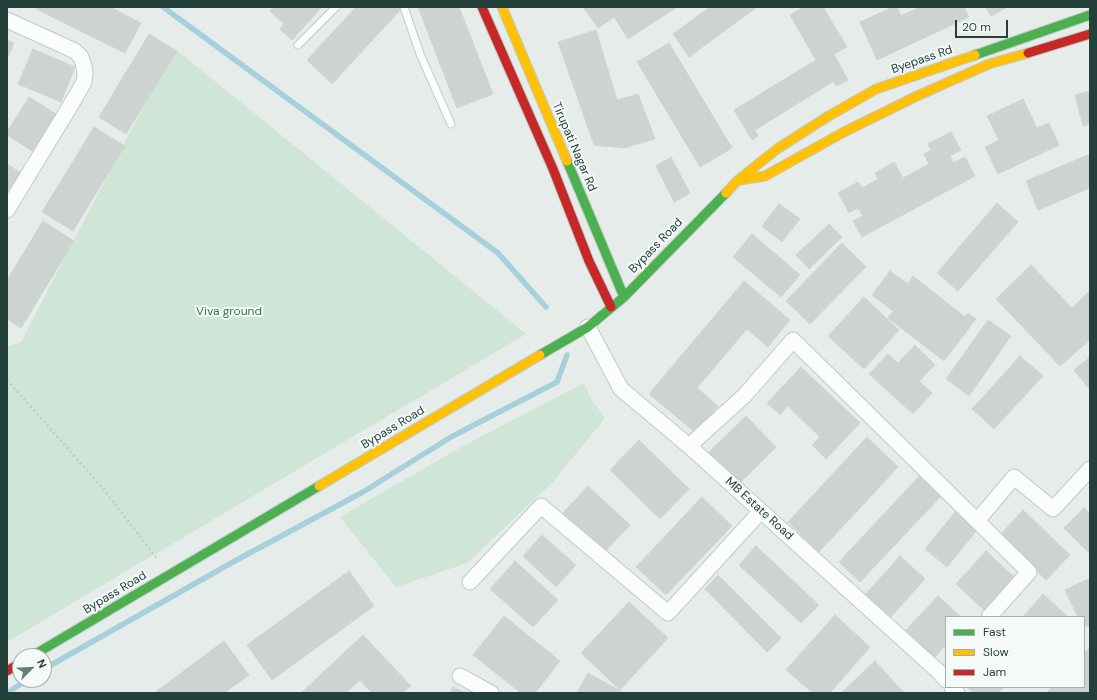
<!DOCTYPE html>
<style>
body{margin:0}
#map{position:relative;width:1097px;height:700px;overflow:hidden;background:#e6ece9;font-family:"DM Sans",sans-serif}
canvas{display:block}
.frame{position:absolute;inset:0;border:8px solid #23413a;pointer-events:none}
.legend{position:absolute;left:945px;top:616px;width:140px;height:72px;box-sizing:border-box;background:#f5faf8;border:1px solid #a1b0ac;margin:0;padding:5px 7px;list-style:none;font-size:12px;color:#23413a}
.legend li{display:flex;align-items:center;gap:8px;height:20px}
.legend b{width:20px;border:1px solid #a1b0ac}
.north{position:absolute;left:12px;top:648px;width:40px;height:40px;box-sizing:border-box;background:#f5faf8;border:1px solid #a1b0ac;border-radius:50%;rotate:66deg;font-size:11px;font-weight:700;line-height:16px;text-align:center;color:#23413a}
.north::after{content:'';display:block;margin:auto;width:14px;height:18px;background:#677d77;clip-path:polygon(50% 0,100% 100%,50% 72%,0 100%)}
.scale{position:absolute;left:955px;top:20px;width:53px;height:18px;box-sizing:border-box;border:2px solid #23413a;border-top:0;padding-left:5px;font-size:12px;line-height:14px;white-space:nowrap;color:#23413a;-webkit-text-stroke:3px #f5faf8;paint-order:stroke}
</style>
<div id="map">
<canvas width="1097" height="700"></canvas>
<div class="frame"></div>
<ul class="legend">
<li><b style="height:5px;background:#4caf50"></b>Fast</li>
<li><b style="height:5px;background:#ffc107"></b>Slow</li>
<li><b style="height:5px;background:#c62828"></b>Jam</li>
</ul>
<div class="north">N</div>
<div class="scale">20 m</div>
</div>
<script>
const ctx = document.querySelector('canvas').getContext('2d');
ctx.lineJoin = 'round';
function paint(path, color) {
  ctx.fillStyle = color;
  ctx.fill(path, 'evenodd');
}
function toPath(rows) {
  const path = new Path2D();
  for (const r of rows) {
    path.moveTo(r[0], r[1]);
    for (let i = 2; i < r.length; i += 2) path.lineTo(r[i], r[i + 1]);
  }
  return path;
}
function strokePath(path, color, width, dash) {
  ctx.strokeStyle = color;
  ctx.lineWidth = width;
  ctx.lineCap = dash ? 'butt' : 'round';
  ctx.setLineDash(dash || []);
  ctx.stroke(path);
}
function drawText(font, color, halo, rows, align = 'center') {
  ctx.font = font + ' "DM Sans",sans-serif';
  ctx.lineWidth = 4;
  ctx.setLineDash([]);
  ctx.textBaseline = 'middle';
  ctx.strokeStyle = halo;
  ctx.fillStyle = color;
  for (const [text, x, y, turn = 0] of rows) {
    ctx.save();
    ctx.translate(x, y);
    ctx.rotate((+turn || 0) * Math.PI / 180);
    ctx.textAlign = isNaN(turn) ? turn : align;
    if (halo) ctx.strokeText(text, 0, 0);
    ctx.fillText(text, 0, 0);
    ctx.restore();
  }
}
const green = toPath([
 [174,48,526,334,7,642,7,347,21,342],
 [584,383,591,399,605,418,553,482,467,563,396,587,340,517,463,446]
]);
const stream = toPath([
 [163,7,498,253,546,307],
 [44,669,233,562,363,492,451,437,557,382,567,355],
 [7,693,27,680]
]);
const building = toPath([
 [37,7,110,7,141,23,125,53,36,9,37,7],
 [273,7,322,7,292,40,280,29,284,24,270,11,273,7],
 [356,7,403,7,332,84,307,60,356,7],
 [418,7,459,7,493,94,457,108,418,7],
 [583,7,677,7,628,39,614,17,598,28,583,7],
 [710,7,757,7,689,57,673,34,710,7],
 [804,7,823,7,847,47,834,54,848,80,836,86,834,81,755,130,758,136,752,140,734,110,816,60,790,15,804,7],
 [893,7,897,7,901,16,920,7,964,7,969,17,877,60,860,22,893,7],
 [986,7,1008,7,991,16,986,7],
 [596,30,617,100,638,94,655,139,624,148,594,145,558,42,596,30],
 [149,34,177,51,126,134,99,117,149,34],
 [7,40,14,43,7,59,7,40],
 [669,43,732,148,700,167,637,62,669,43],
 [33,49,75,67,61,102,18,84,33,49],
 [1090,91,1090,124,1083,126,1075,95,1090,91],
 [29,97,61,117,37,154,7,135,7,132,29,97],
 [1023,99,1037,128,1049,123,1059,145,998,174,985,147,999,140,987,116,1023,99],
 [94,127,125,146,73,231,42,212,94,127],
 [951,132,961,150,950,156,953,163,965,157,975,176,862,237,853,221,863,216,858,208,849,213,838,193,858,182,862,188,878,179,875,173,894,162,903,178,929,164,924,154,931,150,928,144,951,132],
 [1090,154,1090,188,1038,210,1026,181,1090,154],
 [671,157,690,193,674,202,656,166,671,157],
 [7,164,24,175,7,202,7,164],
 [997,203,1018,222,958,291,937,273,997,203],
 [779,204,800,219,782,242,762,226,779,204],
 [43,221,74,241,21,328,7,319,7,280,43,221],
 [829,224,842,237,809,269,796,255,829,224],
 [752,234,800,275,781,297,733,257,752,234],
 [842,243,866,267,810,324,786,301,842,243],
 [1031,265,1072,308,1090,290,1090,340,1060,366,996,299,1031,265],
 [890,271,908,284,913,276,965,317,968,313,976,319,944,361,888,318,893,311,872,295,890,271],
 [744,281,790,320,768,347,747,329,697,388,718,406,696,433,649,394,744,281],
 [864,297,899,330,864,369,828,336,864,297],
 [988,320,1011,336,969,396,946,379,988,320],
 [915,345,935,365,919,381,932,393,913,414,869,374,888,354,898,363,915,345],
 [1020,356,1043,376,994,429,972,409,1020,356],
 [1090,357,1090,390,1074,370,1090,357],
 [801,367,860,423,826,459,812,445,820,437,788,406,780,415,767,403,801,367],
 [746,416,776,447,739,484,708,453,746,416],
 [867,437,898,467,819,552,788,522,867,437],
 [639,440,689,489,660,519,610,470,639,440],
 [923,472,944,493,860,582,839,562,923,472],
 [588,486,630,525,602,555,560,516,588,486],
 [702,497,732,526,666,595,636,567,702,497],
 [1084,508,1090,514,1090,554,1064,528,1084,508],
 [1023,510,1070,555,1046,580,1000,535,1023,510],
 [956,511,978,529,947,567,925,549,956,511],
 [542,535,576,565,556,587,523,556,542,535],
 [756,546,819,605,801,623,739,565,756,546],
 [986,551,1014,577,984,610,956,584,986,551],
 [900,556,925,579,888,620,863,597,900,556],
 [515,561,558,600,533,627,490,589,515,561],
 [349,571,374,606,272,680,247,645,349,571],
 [718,575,781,638,767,652,705,589,718,575],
 [1090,578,1090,625,1084,627,1084,617,1078,617,1065,590,1090,578],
 [1043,594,1067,616,1065,617,1023,617,1043,594],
 [938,596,961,617,946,617,946,645,933,659,904,632,938,596],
 [629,602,668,638,620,690,581,653,629,602],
 [835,615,870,647,830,693,813,693,786,670,835,615],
 [504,616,560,661,535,693,521,693,473,655,504,616],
 [363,635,411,686,403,693,372,693,360,680,346,693,301,693,363,635],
 [224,641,249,675,224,693,154,693,224,641],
 [1090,647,1090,693,1046,693,1052,687,1084,687,1084,653,1090,647],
 [875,661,904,693,841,693,875,661],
 [588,673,624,693,577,693,588,673],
 [453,687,465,693,450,693,453,687],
 [967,687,1004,687,998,693,974,693,967,687]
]);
const path = toPath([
 [7,380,101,486,158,560]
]);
const lane = toPath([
 [404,7,420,54,451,124],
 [298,45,336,7]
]);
const street = toPath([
 [7,20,75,51,81,57,84,66,85,74,84,82,75,98,7,210],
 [588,327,621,389,689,446,939,672,946,680],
 [689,446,745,395,793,340,1029,572,989,617],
 [977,521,1014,477,1053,509,1090,469],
 [470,582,541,506,668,613,761,511],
 [460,676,491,693],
 [952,687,957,693]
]);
const fast = toPath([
 [975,55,1090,15],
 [567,161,624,297],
 [540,355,588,327,624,297,726,193],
 [32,656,319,486]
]);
const slow = toPath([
 [502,7,567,161],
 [740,180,765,176,844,132,917,96,989,64,1028,53],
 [726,193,737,181,777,149,827,117,876,89,975,55],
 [319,486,540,355]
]);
const jam = toPath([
 [482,7,553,169,589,261,611,307],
 [1028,53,1090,34],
 [7,671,20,663]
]);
const streetNames = [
 ["Byepass Rd",922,60,-19],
 ["Tirupati Nagar Rd",574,147,67],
 ["Bypass Road",656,246,-46],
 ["Bypass Road",393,428,-31],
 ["MB Estate Road",759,509,42],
 ["Bypass Road",115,593,-31]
];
const parkNames = [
 ["Viva ground",229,312]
];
paint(green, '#cfe5d7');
strokePath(stream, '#a7d0da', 5.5);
paint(building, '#cdd3d1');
strokePath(building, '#cfd5d2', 1);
strokePath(lane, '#c3c9c7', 9);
strokePath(street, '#c3c9c7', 17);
strokePath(fast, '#c2c9c7', 11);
strokePath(slow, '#c2c9c7', 11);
strokePath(jam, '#c2c9c7', 11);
strokePath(path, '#c2cbc9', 2.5, [2, 3]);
strokePath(lane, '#fbfcfc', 7);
strokePath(street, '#fbfcfc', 15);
strokePath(fast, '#4caf50', 9);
strokePath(slow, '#ffc107', 9);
strokePath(jam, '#c62828', 9);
drawText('12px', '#23413a', '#f5faf8', streetNames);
drawText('12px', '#2c794e', '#f5faf8', parkNames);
</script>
